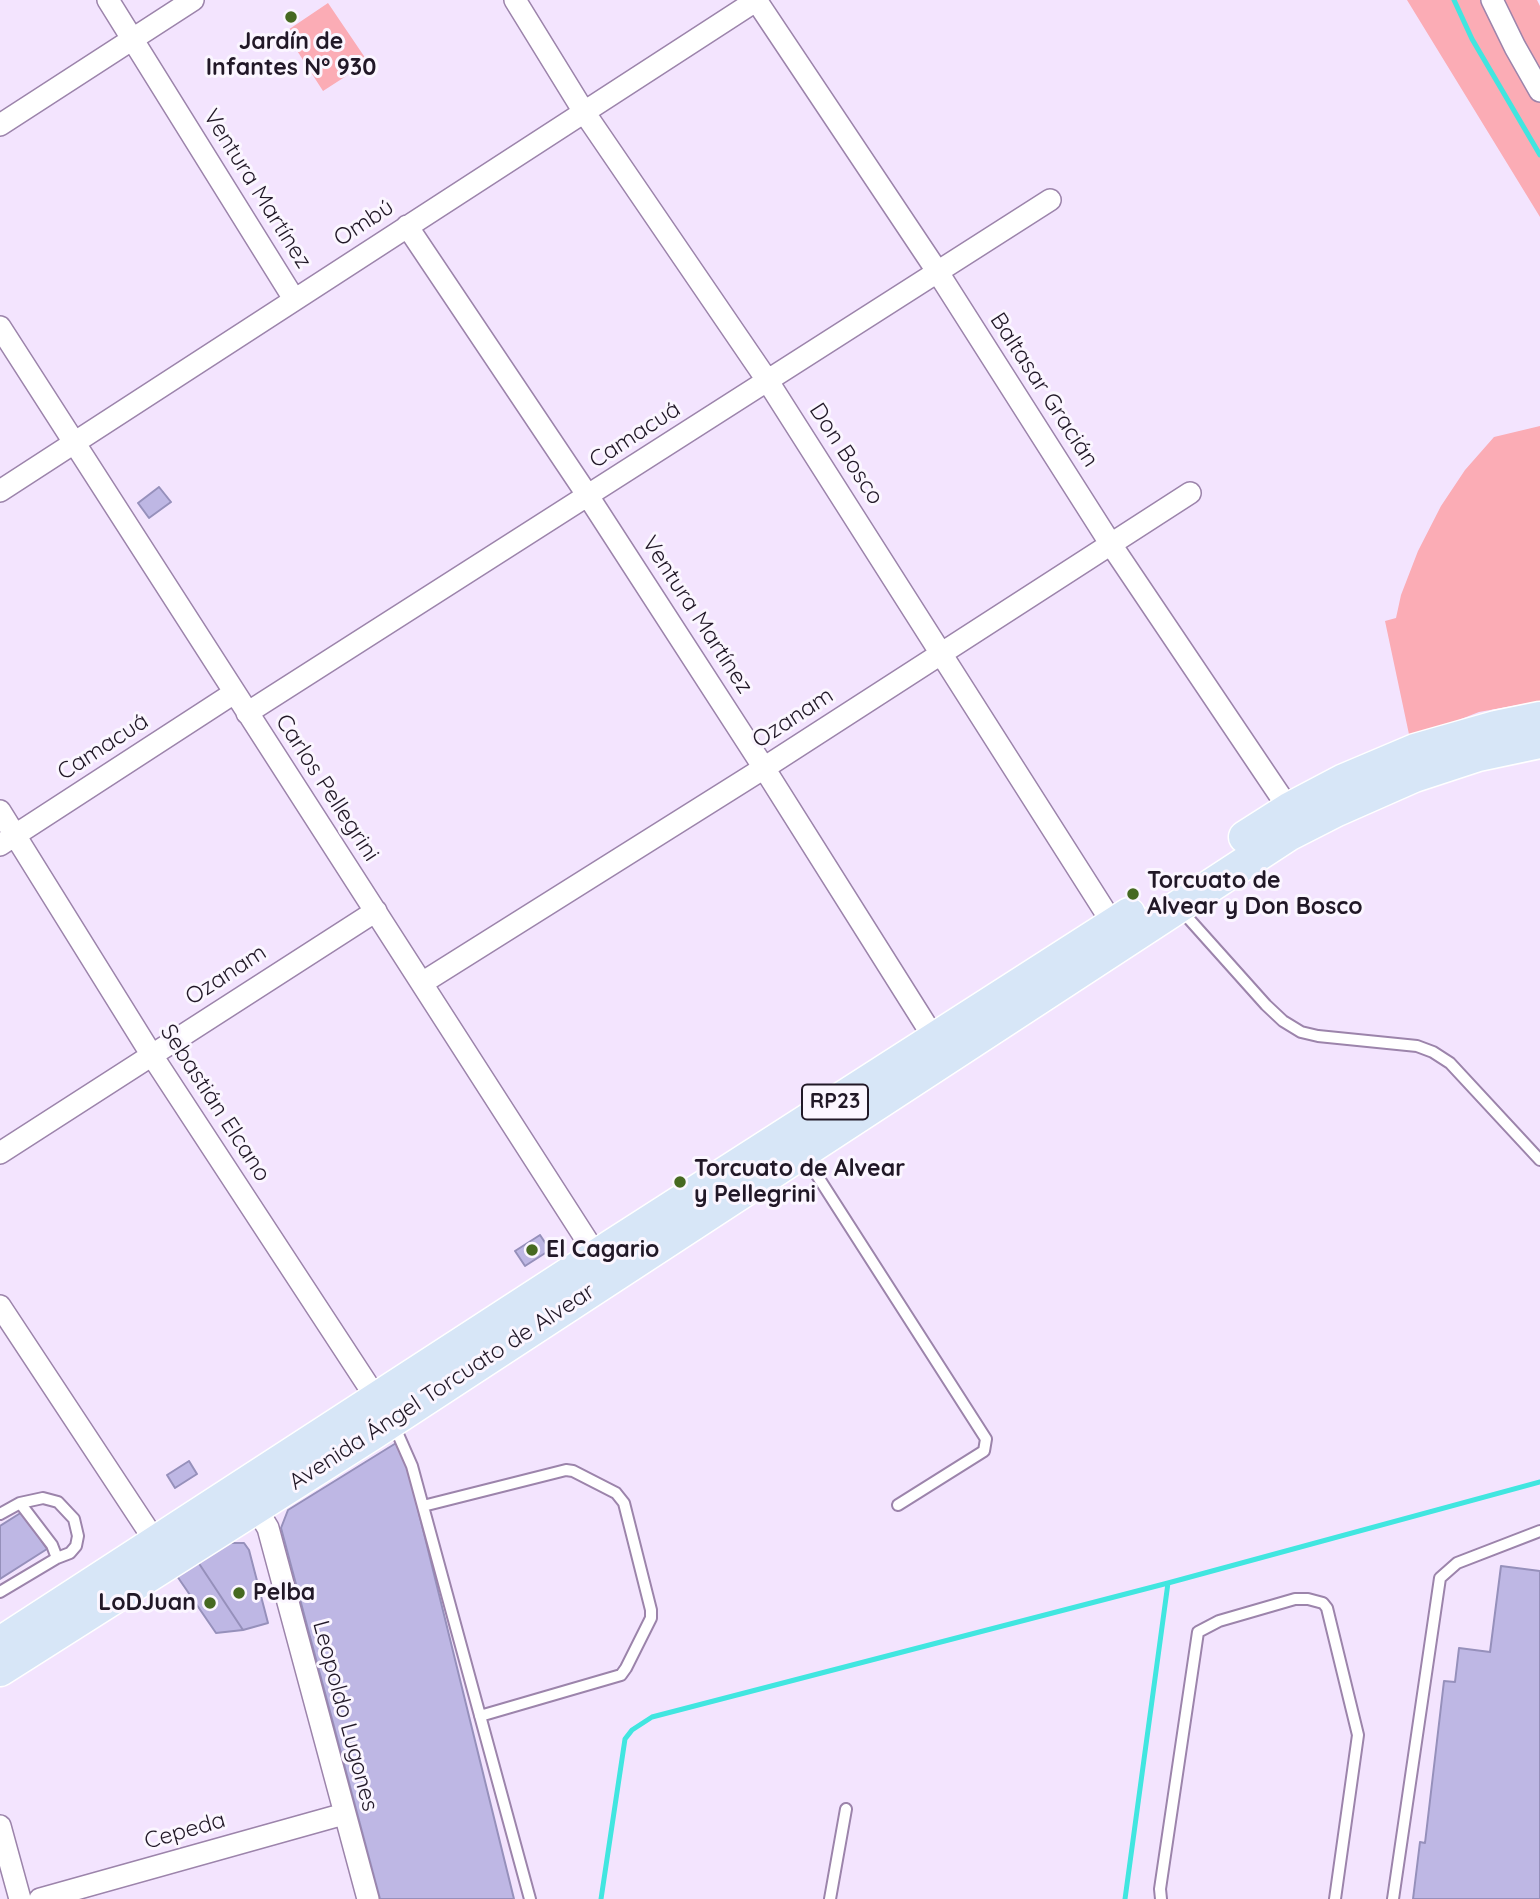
<!DOCTYPE html>
<meta charset="utf-8">
<style>
body{margin:0}
canvas{display:block;background:#f3e4fe}
</style>
<canvas width="1540" height="1899"></canvas>
<script>
const ctx = document.querySelector('canvas').getContext('2d');
ctx.lineJoin = 'round';
function paint(path, color) {
  ctx.fillStyle = color;
  ctx.fill(path, 'evenodd');
}
function toPath(rows) {
  const path = new Path2D();
  for (const r of rows) {
    path.moveTo(r[0], r[1]);
    for (let i = 2; i < r.length; i += 2) path.lineTo(r[i], r[i + 1]);
  }
  return path;
}
function strokePath(path, color, width, dash) {
  ctx.strokeStyle = color;
  ctx.lineWidth = width;
  ctx.lineCap = dash ? 'butt' : 'round';
  ctx.setLineDash(dash || []);
  ctx.stroke(path);
}
function drawText(font, color, halo, rows, align = 'center') {
  ctx.font = font + ' Quicksand,sans-serif';
  ctx.lineWidth = 6;
  ctx.setLineDash([]);
  ctx.textBaseline = 'middle';
  ctx.strokeStyle = halo;
  ctx.fillStyle = color;
  for (const [text, x, y, turn = 0] of rows) {
    ctx.save();
    ctx.translate(x, y);
    ctx.rotate((+turn || 0) * Math.PI / 180);
    ctx.textAlign = isNaN(turn) ? turn : align;
    if (halo) ctx.strokeText(text, 0, 0);
    ctx.fillText(text, 0, 0);
    ctx.restore();
  }
}
const green = toPath([
 [1407,0,1537,0,1540,6,1540,217],
 [328,3,368,62,323,91,285,32],
 [1540,426,1540,701,1479,712,1410,739,1385,621,1396,618,1401,595,1418,551,1441,506,1465,470,1494,437]
]);
const stream = toPath([
 [1454,0,1472,39,1540,155],
 [601,1899,625,1739,632,1730,652,1717,1168,1583,1540,1482],
 [1125,1899,1168,1583]
]);
const building = toPath([
 [159,487,171,502,149,518,138,503,159,487],
 [540,1235,550,1250,525,1266,515,1251,540,1235],
 [401,1440,514,1899,380,1899,281,1528,288,1510,401,1440],
 [189,1461,197,1474,175,1488,167,1475,189,1461],
 [22,1512,47,1549,0,1579,0,1526,22,1512],
 [230,1543,244,1543,249,1550,268,1623,243,1630,198,1562,230,1543],
 [198,1562,243,1630,216,1633,177,1576,198,1562],
 [1501,1566,1540,1571,1540,1899,1413,1899,1420,1842,1425,1843,1444,1681,1455,1682,1459,1648,1490,1652,1501,1566]
]);
const service = toPath([
 [1181,910,1266,1005,1283,1021,1301,1032,1318,1036,1417,1046,1433,1052,1450,1063,1540,1160],
 [804,1155,986,1439,984,1451,898,1505],
 [393,1423,412,1466,530,1899],
 [20,1503,43,1498,58,1502,74,1519,78,1536,76,1546,70,1553,57,1558],
 [423,1506,566,1470,573,1471,616,1493,624,1503,651,1610,651,1618,626,1668,621,1675,480,1716],
 [0,1514,20,1503,52,1545,57,1558,0,1592],
 [830,1899,846,1809],
 [1161,1899,1160,1889,1198,1632,1219,1621,1295,1599,1308,1599,1323,1603,1327,1608,1358,1735,1335,1899],
 [1393,1899,1440,1578,1457,1563,1540,1531]
]);
const minor = toPath([
 [108,0,294,299],
 [515,0,584,112,767,380,1120,935],
 [756,0,937,271,1110,543,1289,809],
 [1492,0,1515,47,1540,91],
 [0,125,193,0],
 [407,226,588,496,764,768,934,1038],
 [0,327,602,1264],
 [0,491,757,0],
 [247,713,1050,200],
 [0,811,151,1054,384,1410],
 [0,845,234,693],
 [422,983,764,768,1190,493],
 [0,1153,376,911],
 [0,1306,155,1541],
 [256,1508,268,1528,368,1899],
 [0,1826,20,1899],
 [40,1899,344,1814]
]);
const primary = toPath([
 [1245,837,1289,809,1344,780,1415,750,1496,727,1540,718],
 [0,1643,613,1245,1129,914],
 [0,1670,372,1434,1288,835,1337,810,1414,776,1478,755,1540,742]
]);
const markers = [
 [291,17,7,"#466921"],
 [1133,894,7,"#466921"],
 [680,1182,7,"#466921"],
 [532,1250,7,"#466921"],
 [239,1593,7,"#466921"],
 [210,1603,7,"#466921"]
];
const shields = [
 [835,1102,66]
];
const shieldNames = [
 ["RP23",835,1102]
];
const poiNames = [
 ["Jardín de",291,42,"center"],
 ["Infantes N° 930",291,68,"center"],
 ["Torcuato de",1147,881],
 ["Alvear y Don Bosco",1147,907],
 ["Torcuato de Alvear",694,1169],
 ["y Pellegrini",694,1195],
 ["El Cagario",546,1250],
 ["Pelba",253,1593],
 ["LoDJuan",196,1603,"right"]
];
const streetNames = [
 ["Ventura Martínez",257,189,58],
 ["Ombú",364,223,-33],
 ["Baltasar Gracián",1044,390,57],
 ["Camacuá",635,435,-33],
 ["Don Bosco",846,454,57],
 ["Ventura Martínez",697,615,57],
 ["Ozanam",793,718,-33],
 ["Camacuá",103,747,-33],
 ["Carlos Pellegrini",327,788,57],
 ["Ozanam",226,975,-33],
 ["Sebastián Elcano",215,1103,57],
 ["Avenida Ángel Torcuato de Alvear",442,1387,-33],
 ["Leopoldo Lugones",345,1716,75],
 ["Cepeda",185,1831,-16]
];
paint(green, '#fbacb5');
strokePath(stream, '#41e6e0', 5);
paint(building, '#beb7e4');
strokePath(building, '#9690bb', 2);
strokePath(service, '#9c84ab', 14);
strokePath(minor, '#9c84ab', 24);
strokePath(primary, '#fff', 35);
strokePath(service, '#fff', 10);
strokePath(minor, '#fff', 21);
strokePath(primary, '#d7e6f7', 32);
for (const [x, y, r, color] of markers) {
  const dot = new Path2D();
  dot.arc(x, y, r, 0, 2 * Math.PI);
  ctx.fillStyle = color;
  ctx.fill(dot);
  strokePath(dot, '#fbf6ff', 2.5);
}
for (const [x, y, w] of shields) {
  const box = new Path2D();
  box.roundRect(x - w / 2, y - 17.5, w, 35, 5);
  ctx.fillStyle = '#fbf6ff';
  ctx.fill(box);
  strokePath(box, '#211827', 2);
}
drawText('bold 21px', '#211827', null, shieldNames);
drawText('bold 23px', '#211827', '#fbf6ff', poiNames, 'left');
drawText('23px', '#211827', '#fbf6ff', streetNames);
</script>
